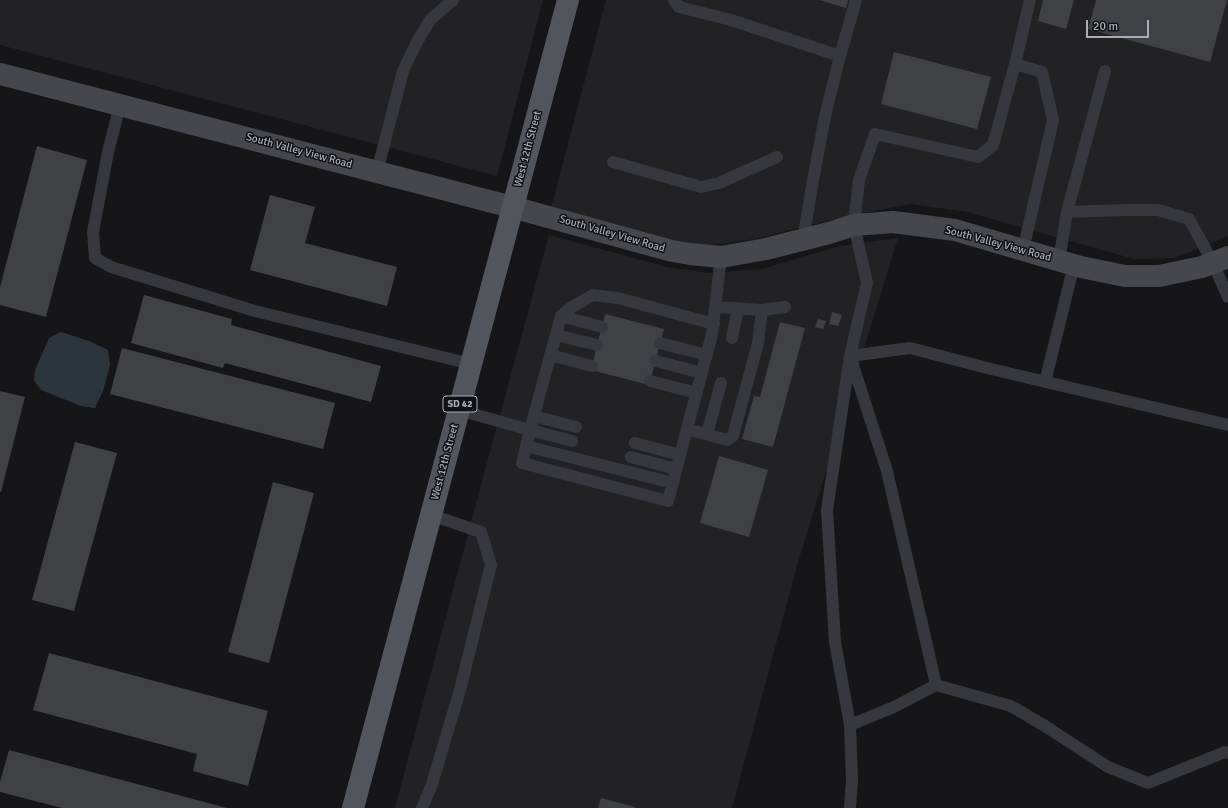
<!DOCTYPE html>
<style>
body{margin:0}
#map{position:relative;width:1228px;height:808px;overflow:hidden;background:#161618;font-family:Signika,sans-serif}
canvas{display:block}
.scale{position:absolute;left:1086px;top:20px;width:63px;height:18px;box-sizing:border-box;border:2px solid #a8adb8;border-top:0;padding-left:5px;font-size:12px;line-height:14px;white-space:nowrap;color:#a8adb8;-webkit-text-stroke:3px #111113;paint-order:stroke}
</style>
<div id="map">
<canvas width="1228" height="808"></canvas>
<div class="scale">20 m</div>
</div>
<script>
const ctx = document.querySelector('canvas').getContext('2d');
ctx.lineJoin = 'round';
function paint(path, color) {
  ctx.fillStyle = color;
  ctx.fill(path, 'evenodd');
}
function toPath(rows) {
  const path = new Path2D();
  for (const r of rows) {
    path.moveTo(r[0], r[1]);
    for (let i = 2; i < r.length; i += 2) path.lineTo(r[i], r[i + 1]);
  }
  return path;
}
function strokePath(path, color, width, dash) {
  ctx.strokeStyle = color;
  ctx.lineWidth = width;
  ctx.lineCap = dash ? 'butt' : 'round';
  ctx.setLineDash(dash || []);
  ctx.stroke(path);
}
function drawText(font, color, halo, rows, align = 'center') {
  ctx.font = font + ' Signika,sans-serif';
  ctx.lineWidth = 3;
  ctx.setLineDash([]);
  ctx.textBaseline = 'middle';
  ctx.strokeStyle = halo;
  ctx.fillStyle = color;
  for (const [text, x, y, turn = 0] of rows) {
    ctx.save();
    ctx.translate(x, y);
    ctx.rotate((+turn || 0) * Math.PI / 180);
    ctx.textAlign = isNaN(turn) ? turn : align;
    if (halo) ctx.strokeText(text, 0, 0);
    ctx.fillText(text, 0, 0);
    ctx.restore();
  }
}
const built = toPath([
 [0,0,543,0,497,176,0,45],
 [606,0,1228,0,1228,236,1175,258,1134,259,967,212,910,204,848,216,754,239,699,247,551,208],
 [549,235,667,267,709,273,762,269,840,246,898,238,798,562,732,808,395,808,485,470]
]);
const water = toPath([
 [61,332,89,341,108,350,110,365,103,391,95,408,81,406,41,390,34,380,35,370,49,338]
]);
const building = toPath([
 [819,0,848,0,846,8],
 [1043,0,1074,0,1066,29,1038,21],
 [1096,0,1227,0,1210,62,1088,29],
 [894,52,991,77,977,129,881,104],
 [37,146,87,160,46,317,0,305,0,287],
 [270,195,315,207,305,243,397,267,387,306,250,270],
 [144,295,232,319,231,325,381,366,371,402,225,363,223,368,131,343],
 [832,312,842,315,838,326,829,324],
 [605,314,664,329,649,385,591,370],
 [818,319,826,321,823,329,815,327],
 [780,322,805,328,773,447,742,439,754,396,760,397],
 [122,348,335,403,323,449,110,394],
 [0,391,25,397,1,492,0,492],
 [75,442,117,453,74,611,32,600],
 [719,456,768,470,749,537,700,523],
 [273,482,314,493,269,663,228,652],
 [49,653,268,711,248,786,193,771,197,754,33,710],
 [9,750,227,808,62,808,0,792,0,782],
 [601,798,635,807,635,808,598,808]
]);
const lane = toPath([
 [674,0,679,7,731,20,840,56,825,116,812,186,803,240],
 [840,56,856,0],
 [120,105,108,152,93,232,95,258,111,267,255,311,471,364],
 [613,162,701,187,719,183,777,157],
 [377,172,403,71,417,42,430,20,453,0],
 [1067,212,1125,210,1158,210,1189,219,1213,263,1228,297],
 [1023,250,1053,120,1042,72,1015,64,1030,0],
 [1059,261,1067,212,1105,71],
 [762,310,785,307],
 [561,316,602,327],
 [556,335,597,345],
 [732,338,738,309],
 [660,343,707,355],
 [550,355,592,366],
 [656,361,702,373],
 [650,381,697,393],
 [1045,382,1074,265],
 [459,410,530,430,522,463,668,501,712,334,721,257],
 [534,416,576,427],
 [687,429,727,440,733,436,758,343,762,310,715,307],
 [707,434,721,383],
 [572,441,530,430,561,316,572,307,593,295,618,298,714,324],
 [635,443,680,455],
 [526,446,673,483],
 [631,457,676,469],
 [936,685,887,471,850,356,910,348,991,369,1228,425],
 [850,725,894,707,936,685,1011,706,1045,726,1108,767,1148,783,1225,752,1228,753],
 [422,808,432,784,460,690,491,565,481,532,431,515],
 [850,808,852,780,850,725,835,642,827,510,850,356,867,283,854,225,859,180,875,134,978,157,993,145,1015,64]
]);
const secondary = toPath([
 [0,74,512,207,672,251,690,254,721,257,766,249,829,233,854,225,893,222,955,230,1081,267,1125,276,1159,276,1202,267,1228,257]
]);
const primary = toPath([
 [353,808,568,0]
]);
const shields = [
 [460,404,34]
];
const shieldNames = [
 ["SD 42",460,404]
];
const streetNames = [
 ["West 12th Street",528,149,-75],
 ["South Valley View Road",299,151,15],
 ["South Valley View Road",612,234,16],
 ["South Valley View Road",998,244,15],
 ["West 12th Street",445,462,-75]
];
paint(built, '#222225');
paint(water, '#2c353c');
paint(building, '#404145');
strokePath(lane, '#37383d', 12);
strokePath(secondary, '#45474d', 22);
strokePath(primary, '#53555c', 22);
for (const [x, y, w] of shields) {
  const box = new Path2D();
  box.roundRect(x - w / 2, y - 8, w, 16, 3);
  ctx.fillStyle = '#111113';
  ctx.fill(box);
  strokePath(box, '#a8adb8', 1);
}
drawText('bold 10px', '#a8adb8', null, shieldNames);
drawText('11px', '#a8adb8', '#111113', streetNames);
</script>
